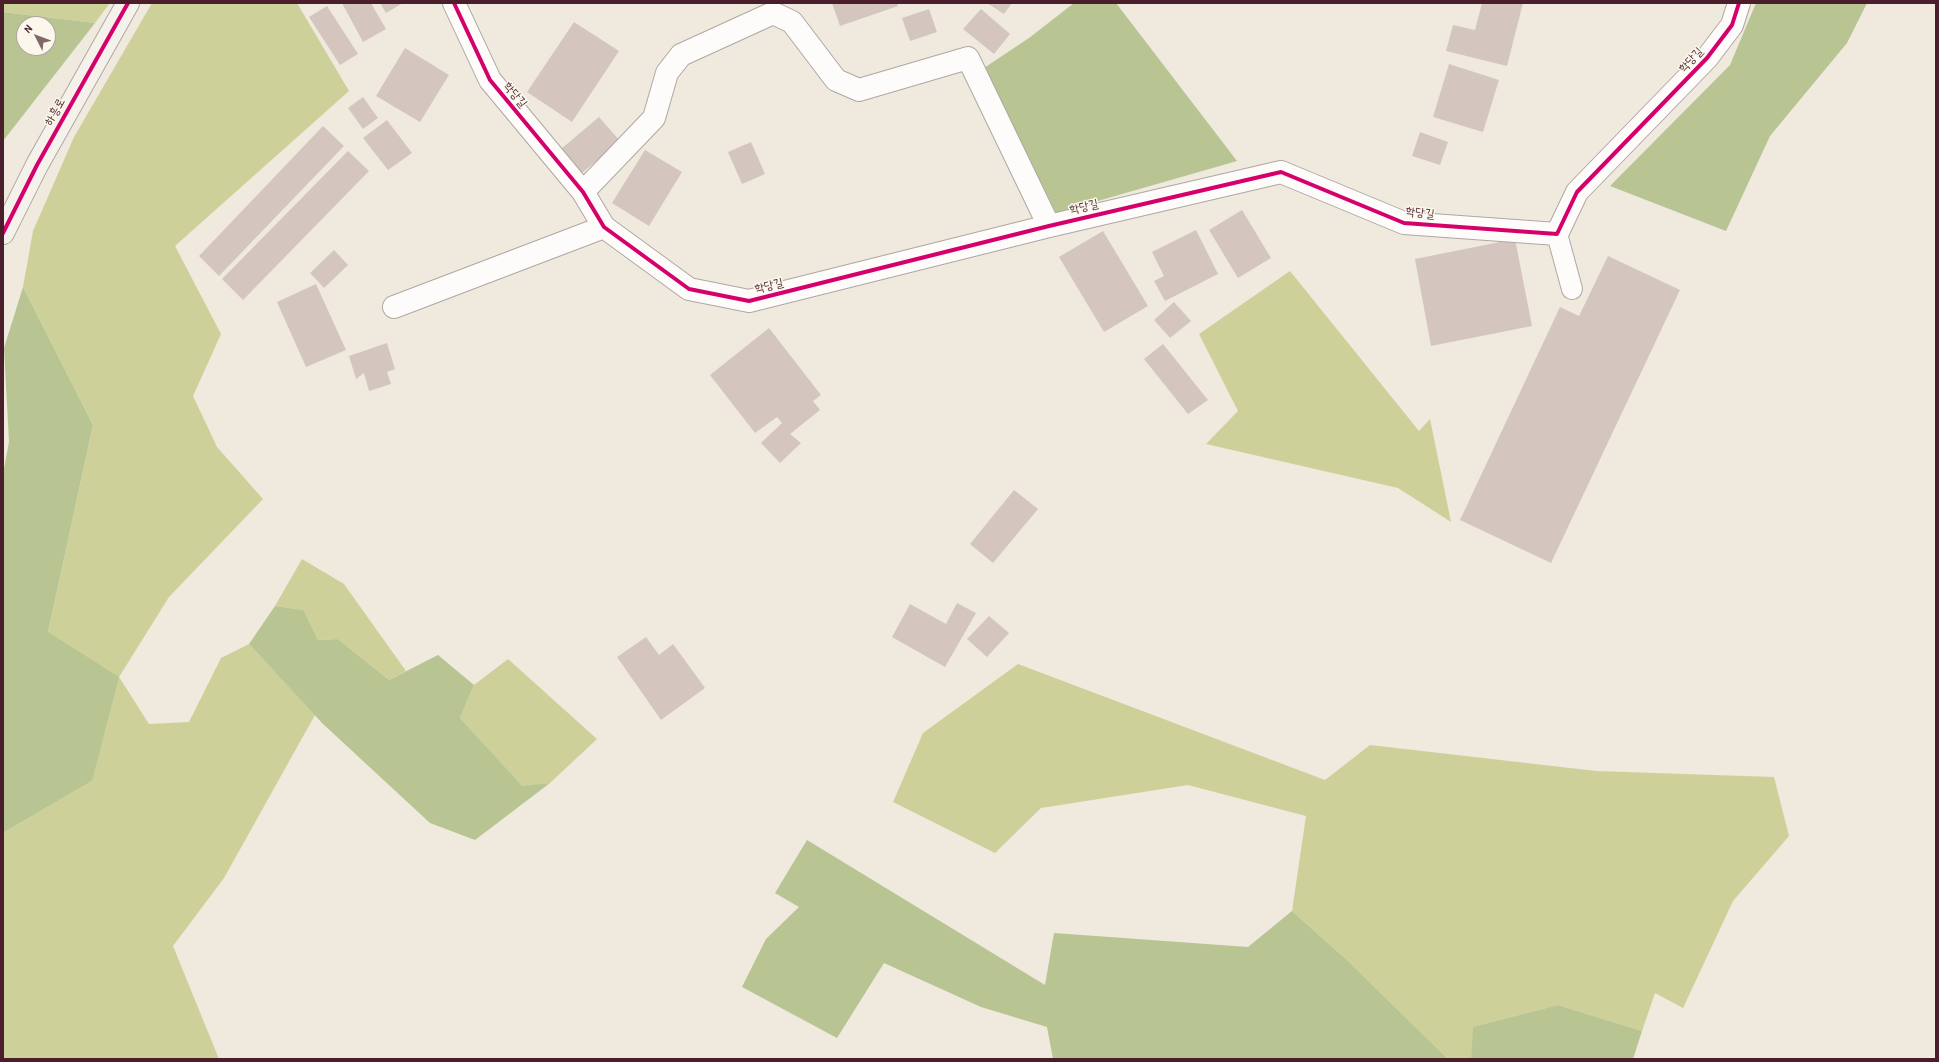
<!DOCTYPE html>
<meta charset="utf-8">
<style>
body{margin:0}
#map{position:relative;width:1939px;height:1062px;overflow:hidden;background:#efe9de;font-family:"Patrick Hand",sans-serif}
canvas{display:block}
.frame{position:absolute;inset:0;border:4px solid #4a1f2b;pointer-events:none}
.north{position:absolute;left:16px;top:16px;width:40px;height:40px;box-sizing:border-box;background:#fbf7ec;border:1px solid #b4a19f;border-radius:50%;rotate:312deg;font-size:11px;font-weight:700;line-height:16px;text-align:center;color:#4a1f2b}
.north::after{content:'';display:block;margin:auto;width:14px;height:18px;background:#84666a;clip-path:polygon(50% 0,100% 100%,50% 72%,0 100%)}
</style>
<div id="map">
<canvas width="1939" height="1062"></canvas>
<div class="frame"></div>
<div class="north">N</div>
</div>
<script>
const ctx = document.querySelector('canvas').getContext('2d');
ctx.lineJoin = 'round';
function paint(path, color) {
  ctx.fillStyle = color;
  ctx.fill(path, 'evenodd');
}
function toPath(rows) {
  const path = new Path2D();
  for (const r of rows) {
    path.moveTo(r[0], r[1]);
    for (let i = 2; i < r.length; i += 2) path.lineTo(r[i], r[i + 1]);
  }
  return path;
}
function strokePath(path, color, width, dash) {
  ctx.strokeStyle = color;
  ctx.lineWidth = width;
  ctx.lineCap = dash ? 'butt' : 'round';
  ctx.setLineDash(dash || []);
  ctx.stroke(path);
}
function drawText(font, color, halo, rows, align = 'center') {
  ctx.font = font + ' "Patrick Hand","Poor Story",sans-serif';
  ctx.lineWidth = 3;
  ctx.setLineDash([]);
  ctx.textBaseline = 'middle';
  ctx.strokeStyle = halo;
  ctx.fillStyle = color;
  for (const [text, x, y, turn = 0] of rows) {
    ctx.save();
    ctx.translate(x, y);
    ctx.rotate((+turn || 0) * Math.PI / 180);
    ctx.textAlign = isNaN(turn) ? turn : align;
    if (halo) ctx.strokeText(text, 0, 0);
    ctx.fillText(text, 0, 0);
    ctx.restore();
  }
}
const green = toPath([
 [3,3,110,3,95,23,3,12],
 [152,3,297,3,349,91,175,246,221,334,193,396,217,447,263,499,169,597,119,677,149,724,189,722,221,658,249,644,315,715,224,878,173,946,219,1059,3,1059,3,833,92,781,48,632,93,425,23,287,33,231,74,137],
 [1290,271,1419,431,1430,419,1451,522,1398,488,1206,444,1238,411,1199,334],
 [302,559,344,584,406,671,389,680,338,639,318,640,302,610,275,606],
 [508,659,597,739,550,783,522,787,460,718,474,685],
 [1018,664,1325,780,1370,745,1596,771,1774,777,1789,836,1733,901,1683,1008,1655,993,1642,1031,1558,1005,1474,1027,1471,1059,1445,1059,1447,1058,1348,961,1292,911,1306,816,1188,785,1041,808,995,853,893,802,923,733]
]);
const forest = toPath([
 [1074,3,1116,3,1237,161,1056,213,984,68,1029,38],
 [1756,3,1867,3,1847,43,1770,136,1726,231,1610,186,1730,65],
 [3,12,95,23,3,141],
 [24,24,48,24,48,48,24,48],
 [23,287,93,425,48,632,119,677,92,781,3,833,3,474,9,442,4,348],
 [275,606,303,610,318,640,338,639,389,680,438,655,474,685,460,718,522,786,550,783,475,840,430,823,322,723,249,644],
 [807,840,1045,985,1054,933,1248,947,1292,911,1348,961,1447,1058,1053,1059,1047,1027,981,1007,884,963,837,1038,742,987,766,939,799,907,775,893],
 [1558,1005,1642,1031,1633,1059,1471,1059,1473,1027]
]);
const building = toPath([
 [342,3,371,3,386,29,363,42],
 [380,3,403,3,386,13],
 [832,3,897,3,898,6,840,26],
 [987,3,1012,3,1004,14],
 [1482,3,1523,3,1507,66,1446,51,1453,25,1475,30],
 [327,6,358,54,340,65,309,17],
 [929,9,937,32,910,41,902,18],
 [981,9,1010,34,994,54,963,29],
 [574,22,619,51,572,122,527,92],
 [405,48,449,75,420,122,376,96],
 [1449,64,1499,80,1483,132,1433,117],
 [363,97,378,118,363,129,348,108],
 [599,117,620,141,582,173,561,149],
 [387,120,412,153,388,170,363,138],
 [323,126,344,146,219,276,199,256],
 [1420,132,1448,142,1440,165,1412,156],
 [751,142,765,174,742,184,728,152],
 [645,150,682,172,649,226,612,203],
 [348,151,369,171,243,300,222,279],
 [1242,210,1271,258,1238,278,1209,230],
 [1196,230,1218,274,1165,301,1154,281,1164,276,1152,252],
 [1103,231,1148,306,1104,332,1059,257],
 [1515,239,1532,326,1431,346,1415,259],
 [334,250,348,265,324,288,310,273],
 [1608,256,1680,290,1551,563,1460,520,1560,307,1579,316],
 [316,284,346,350,306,367,277,302],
 [1174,302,1191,321,1170,338,1154,320],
 [769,328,821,395,813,401,820,410,790,434,801,443,780,463,761,443,782,423,777,417,755,433,710,375],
 [387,343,395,369,387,372,391,384,369,391,364,373,356,379,349,356],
 [1163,344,1208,400,1188,414,1144,359],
 [1014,490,1038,509,993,563,970,544],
 [957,603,976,613,945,667,892,637,910,604,946,624],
 [989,616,1009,633,987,657,967,639],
 [646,637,659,655,673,644,705,688,661,720,617,657]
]);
const lane = toPath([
 [1557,234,1572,289]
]);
const street = toPath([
 [454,3,490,80,583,192,604,227,689,289,749,301,1049,226,1281,172,1404,223,1557,234,1577,192,1707,58,1732,25,1739,3],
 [583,192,654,118,667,73,681,55,773,13,792,22,836,80,859,90,968,58,1049,226],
 [394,307,604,227]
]);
const secondary = toPath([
 [3,233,37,165,128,3]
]);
const cycleway = toPath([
 [454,3,490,80,583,192,604,227,689,289,749,301,1049,226,1281,172,1404,223,1557,234,1577,192,1707,58,1732,25,1739,3],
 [3,233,37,165,128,3]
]);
const streetNames = [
 ["학당길",1691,60,-47],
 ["학당길",515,95,50],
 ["하흥로",55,112,-61],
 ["학당길",1084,207,-13],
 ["학당길",1420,213,7],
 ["학당길",769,286,-14]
];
paint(green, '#cdd199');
paint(forest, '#b9c493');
paint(building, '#d4c6bf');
strokePath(lane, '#b0a7a2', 22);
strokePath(street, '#b0a7a2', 24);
strokePath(secondary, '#b0a7a2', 24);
strokePath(lane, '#fdfcfa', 20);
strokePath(street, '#fdfcfa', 22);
strokePath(secondary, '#f5f2ec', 22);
strokePath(cycleway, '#d6006c', 4);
drawText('12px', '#4a1f2b', '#fbf7ec', streetNames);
</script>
